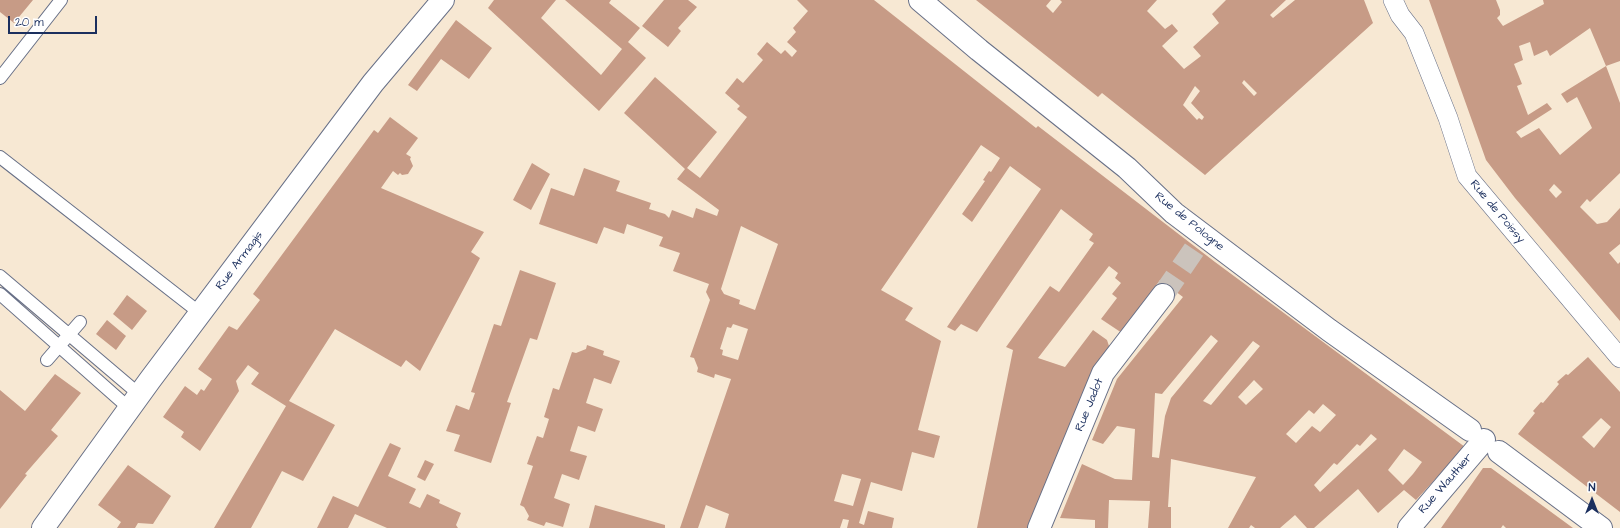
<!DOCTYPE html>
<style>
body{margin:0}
#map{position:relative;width:1620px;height:528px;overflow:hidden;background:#f7e8d3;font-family:"Architects Daughter",sans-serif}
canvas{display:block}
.north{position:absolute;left:1572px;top:480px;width:40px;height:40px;-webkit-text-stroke:3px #fff;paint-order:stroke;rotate:0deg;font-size:11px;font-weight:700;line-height:16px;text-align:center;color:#1b2f5e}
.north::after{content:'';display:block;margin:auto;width:14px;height:18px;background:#1b2f5e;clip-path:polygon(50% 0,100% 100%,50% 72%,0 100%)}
.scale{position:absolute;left:8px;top:16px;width:89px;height:18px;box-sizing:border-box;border:2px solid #1b2f5e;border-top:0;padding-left:5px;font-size:12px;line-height:14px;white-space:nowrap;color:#1b2f5e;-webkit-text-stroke:3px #fff;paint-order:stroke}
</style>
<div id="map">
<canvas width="1620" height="528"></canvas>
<div class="north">N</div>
<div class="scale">20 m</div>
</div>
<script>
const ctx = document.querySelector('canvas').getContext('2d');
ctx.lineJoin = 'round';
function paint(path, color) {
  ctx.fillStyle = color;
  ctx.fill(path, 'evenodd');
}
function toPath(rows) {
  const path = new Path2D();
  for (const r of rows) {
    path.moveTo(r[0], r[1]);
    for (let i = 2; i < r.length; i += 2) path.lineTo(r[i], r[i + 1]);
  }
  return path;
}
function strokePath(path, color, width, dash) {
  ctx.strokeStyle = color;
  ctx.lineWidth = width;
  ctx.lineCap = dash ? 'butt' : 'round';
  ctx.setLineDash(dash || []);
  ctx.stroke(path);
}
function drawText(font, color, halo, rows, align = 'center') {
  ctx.font = font + ' "Architects Daughter",sans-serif';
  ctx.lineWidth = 3.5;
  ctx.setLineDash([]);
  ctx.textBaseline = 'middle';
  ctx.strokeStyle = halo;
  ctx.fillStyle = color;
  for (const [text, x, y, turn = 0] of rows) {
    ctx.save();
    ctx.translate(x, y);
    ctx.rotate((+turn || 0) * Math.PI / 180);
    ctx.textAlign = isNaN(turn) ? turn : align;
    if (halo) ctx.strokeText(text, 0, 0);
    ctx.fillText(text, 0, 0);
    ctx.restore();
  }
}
const building = toPath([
 [0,0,33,0,14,23,0,12],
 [494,0,556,0,541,18,601,75,622,49,565,0,611,0,609,3,640,28,628,42,646,58,599,111,488,8],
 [664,0,688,0,697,7,678,28,681,31,668,47,642,26],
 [797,0,874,0,1036,128,1038,126,1215,262,1465,447,1416,500,1404,490,1378,513,1358,489,1314,528,1307,528,1295,515,1280,528,1255,528,1251,525,1249,528,1228,528,1256,477,1171,459,1168,507,1171,507,1171,528,1148,528,1150,501,1109,500,1108,528,1095,528,1095,520,1060,518,1082,464,1115,479,1132,480,1135,429,1117,426,1103,444,1092,440,1117,379,1183,297,1160,280,1122,333,1101,319,1117,298,1112,294,1121,283,1115,278,1118,273,1109,266,1038,358,1065,367,1093,330,1107,340,1110,349,1091,375,1027,528,977,528,1013,350,1006,347,1050,286,1059,292,1094,243,1089,240,1093,234,1061,209,977,332,961,324,955,331,947,327,1041,189,1010,166,972,222,962,214,985,181,983,180,989,171,991,172,1000,158,981,145,881,290,913,308,905,320,941,341,918,430,940,436,934,458,912,452,902,491,871,482,859,523,864,525,868,511,894,518,892,528,847,528,849,520,843,519,840,528,725,528,729,514,706,505,698,528,680,528,731,379,715,374,714,378,697,372,698,368,694,358,690,357,710,300,706,292,709,284,673,271,680,253,659,246,663,237,627,224,624,234,604,227,597,244,539,224,551,188,574,196,584,168,620,181,616,191,651,203,649,209,665,214,669,218,672,210,693,218,696,208,717,216,719,210,677,179,685,169,624,113,655,77,717,132,687,168,700,178,747,117,737,109,740,106,725,93,737,78,743,83,763,60,757,54,767,42,781,54,785,50,792,57,797,51,787,42,796,32,793,28,808,11],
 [741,226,778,244,755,310,739,304,740,300,724,294,721,289],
 [733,324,748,329,738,360,722,355,723,350,720,349,727,327,731,328],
 [1211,335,1218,341,1171,398,1165,416,1159,458,1152,457,1155,393,1162,394],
 [1253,341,1260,346,1211,405,1203,401],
 [1254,380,1263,389,1246,405,1238,397],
 [1323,404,1336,415,1320,432,1312,426,1296,443,1286,434,1309,410,1314,414],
 [1371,434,1377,439,1320,492,1314,485,1334,463,1337,465,1357,444,1360,446],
 [1404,449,1422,462,1413,474,1403,485,1388,470],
 [842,474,861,479,853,506,834,501],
 [976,0,1051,0,1046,6,1053,13,1062,2,1060,0,1157,0,1147,11,1165,29,1172,24,1178,31,1162,46,1184,69,1201,56,1193,47,1219,23,1212,14,1226,0,1286,0,1270,15,1273,18,1295,0,1364,0,1373,23,1205,175,1102,93,1098,97,1088,89],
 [1244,80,1257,93,1254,96,1242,83],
 [1195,86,1200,91,1191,103,1204,117,1202,120,1199,118,1197,120,1183,105],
 [1429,0,1496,0,1500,10,1500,15,1497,18,1503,26,1544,4,1543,0,1620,0,1620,61,1606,66,1590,28,1550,56,1547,50,1534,56,1530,42,1519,46,1523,60,1514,64,1522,84,1517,86,1528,115,1547,103,1552,109,1516,132,1521,138,1539,128,1560,155,1592,128,1577,97,1567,103,1561,94,1606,66,1620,103,1620,173,1590,202,1587,199,1580,207,1597,224,1607,222,1620,208,1620,244,1609,253,1618,264,1620,262,1620,321,1515,198,1486,160],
 [1554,184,1562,192,1556,198,1549,190],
 [456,20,492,48,469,79,441,59,417,91,408,85],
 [390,117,418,138,406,154,411,157,410,159,413,166,408,174,402,175,400,173,398,175,393,171,381,188,484,232,471,252,480,258,420,371,406,360,401,367,335,329,289,401,335,425,303,481,282,471,251,528,214,528,286,406,251,384,259,373,248,365,236,381,239,391,200,451,181,437,184,432,163,417,185,386,197,395,201,389,204,391,212,379,198,369,229,326,237,330,260,300,253,294,374,130,378,133],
 [532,163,550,174,531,210,513,200],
 [520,270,556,283,537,340,530,338,507,402,511,403,491,463,454,451,460,435,446,431,456,405,469,410,475,393,471,392,494,324,501,326],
 [127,295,147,311,132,330,113,314],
 [107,320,126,336,116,350,96,334],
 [587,345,604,351,603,355,620,361,611,384,594,378,586,403,603,409,595,432,578,426,570,451,587,456,579,480,562,474,554,498,570,504,563,527,546,522,544,526,527,520,529,516,524,507,520,505,533,466,527,464,537,436,543,438,549,419,544,417,553,388,559,390,572,352,576,353,586,349],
 [1588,357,1620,392,1620,512,1518,434,1535,413,1533,411,1541,402,1543,403,1559,384,1557,382,1566,374,1568,375],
 [1601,418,1611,427,1594,448,1582,437],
 [55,374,81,393,51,430,58,436,25,474,27,475,0,509,0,390,25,411],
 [390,443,401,448,388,476,416,489,409,503,420,508,427,494,440,500,439,503,461,513,456,525,458,528,387,528,355,514,348,528,317,528,333,496,358,507],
 [425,460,434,464,425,481,417,477],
 [128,465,171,496,153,524,138,523,135,528,117,528,121,522,98,505],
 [1483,468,1491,468,1573,528,1506,528,1503,525,1501,528,1441,528],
 [595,505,665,525,665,528,589,528]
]);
const minorTunnel = toPath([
 [1163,295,1204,235]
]);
const service = toPath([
 [0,78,61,0],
 [0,157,200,313],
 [0,276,140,395],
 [0,294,130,409],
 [47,360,80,322]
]);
const pedestrian = toPath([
 [1393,0,1400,15,1414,33,1448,118,1467,176,1620,358]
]);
const minor = toPath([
 [920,0,979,50,1127,168,1174,213,1329,330,1470,430],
 [1499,452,1601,528],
 [43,528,150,380,373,83,443,0],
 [1039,528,1103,373,1163,295],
 [1409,528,1484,440]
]);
const streetNames = [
 ["Rue de Poissy",1497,212,50],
 ["Rue de Pologne",1189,222,39],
 ["Rue Armagis",240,261,-53],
 ["Rue Jadot",1090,405,-68],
 ["Rue Wauthier",1446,484,-49]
];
paint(building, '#c79b86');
strokePath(minorTunnel, '#cbc3bc', 22, [22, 11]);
strokePath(service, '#687087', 14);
strokePath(pedestrian, '#687087', 20);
strokePath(minor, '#687087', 24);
strokePath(service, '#fff', 12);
strokePath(pedestrian, '#fff', 19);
strokePath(minor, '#fff', 22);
drawText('12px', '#1b2f5e', '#fff', streetNames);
</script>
